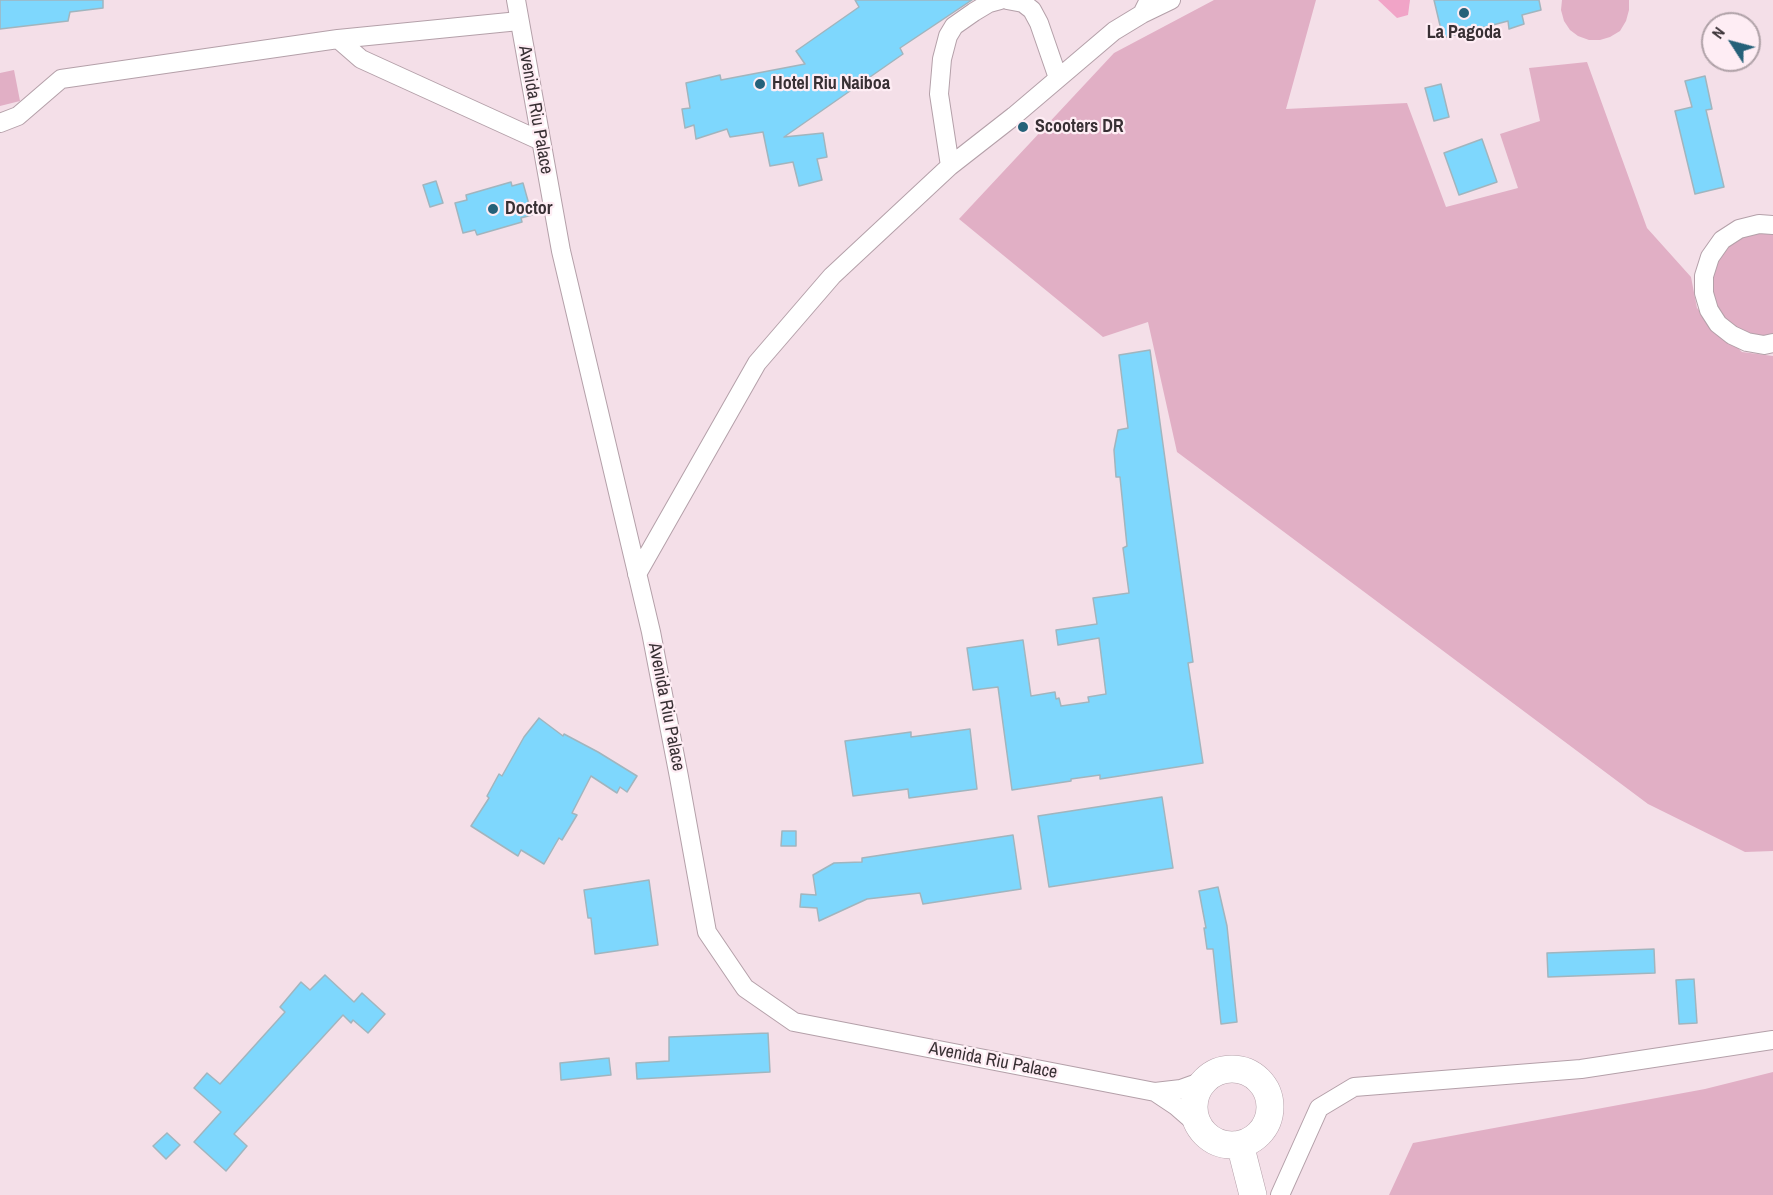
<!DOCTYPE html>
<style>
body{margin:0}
#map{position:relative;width:1773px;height:1195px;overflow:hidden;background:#f4dfe8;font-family:"Archivo Narrow",sans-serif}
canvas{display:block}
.north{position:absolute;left:1701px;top:12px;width:60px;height:60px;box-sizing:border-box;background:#feedf4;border:2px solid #afa1a7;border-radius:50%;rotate:306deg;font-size:16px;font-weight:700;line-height:24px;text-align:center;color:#383034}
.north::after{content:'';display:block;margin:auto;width:21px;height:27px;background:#256179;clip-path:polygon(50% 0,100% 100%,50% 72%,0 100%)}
</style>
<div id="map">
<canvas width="1773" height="1195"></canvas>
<div class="north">N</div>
</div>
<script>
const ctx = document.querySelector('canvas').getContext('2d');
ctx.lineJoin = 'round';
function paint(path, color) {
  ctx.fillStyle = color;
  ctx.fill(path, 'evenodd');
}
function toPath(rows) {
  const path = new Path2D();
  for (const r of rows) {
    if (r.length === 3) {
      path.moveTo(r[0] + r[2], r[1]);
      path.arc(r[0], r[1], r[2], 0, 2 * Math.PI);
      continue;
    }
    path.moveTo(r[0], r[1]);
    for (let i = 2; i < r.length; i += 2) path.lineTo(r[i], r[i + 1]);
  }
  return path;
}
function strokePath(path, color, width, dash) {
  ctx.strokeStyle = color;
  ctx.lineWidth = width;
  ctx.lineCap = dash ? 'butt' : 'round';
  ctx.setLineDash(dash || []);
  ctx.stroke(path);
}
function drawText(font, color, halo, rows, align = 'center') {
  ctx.font = font + ' "Archivo Narrow",sans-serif';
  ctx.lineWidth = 4.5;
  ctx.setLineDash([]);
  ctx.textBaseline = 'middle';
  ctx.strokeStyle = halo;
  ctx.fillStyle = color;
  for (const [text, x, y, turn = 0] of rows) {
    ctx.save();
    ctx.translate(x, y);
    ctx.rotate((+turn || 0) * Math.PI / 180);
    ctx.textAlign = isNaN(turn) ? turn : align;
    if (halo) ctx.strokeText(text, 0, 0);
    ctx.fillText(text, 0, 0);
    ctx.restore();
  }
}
const green = toPath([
 [1214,0,1316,0,1286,109,1407,103,1446,207,1518,188,1500,134,1540,121,1529,68,1587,62,1647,228,1691,277,1697,308,1742,352,1773,356,1773,851,1745,852,1648,804,1177,452,1148,322,1103,337,959,219,1114,53],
 [1562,0,1629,0,1629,10,1626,21,1620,31,1610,37,1600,40,1589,40,1578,36,1570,30,1564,21,1561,10],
 [14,70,20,101,0,106,0,73],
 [1773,225,1773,343,1764,345,1709,310,1710,257,1722,240],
 [1773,1072,1773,1195,1389,1195,1413,1143,1705,1089]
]);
const water = toPath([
 [1378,0,1410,0,1408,15,1397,18]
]);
const building = toPath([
 [0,0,103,0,103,8,70,12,68,21,0,29,0,0],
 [855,0,972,0,900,48,903,54,784,137,823,133,827,157,817,159,822,180,799,186,793,162,770,166,763,132,730,137,727,129,696,139,694,125,685,128,682,109,690,108,686,83,720,75,721,80,805,64,796,51,859,7,855,0],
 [1434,0,1539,0,1541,10,1522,15,1524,24,1509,29,1508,21,1443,38,1434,0],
 [1705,76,1712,109,1706,110,1724,187,1695,194,1675,111,1692,107,1685,81,1705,76],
 [1441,84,1449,117,1434,121,1425,88,1441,84],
 [1482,139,1497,182,1459,195,1444,153,1482,139],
 [436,181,443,203,430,207,423,185,436,181],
 [511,182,512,186,523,183,532,215,521,218,522,222,477,235,475,230,463,233,455,203,467,200,466,195,511,182],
 [1150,350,1193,662,1188,663,1203,763,1100,779,1100,775,1071,779,1071,781,1012,790,998,687,973,690,967,648,1023,640,1031,696,1055,692,1056,699,1059,698,1061,706,1089,702,1088,697,1106,694,1099,638,1058,645,1056,630,1097,624,1093,598,1129,593,1123,548,1127,546,1120,477,1116,477,1114,450,1118,430,1128,428,1119,355,1150,350],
 [539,718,563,736,564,734,598,752,637,776,627,792,620,787,617,793,591,776,572,813,577,815,562,840,559,838,544,864,521,850,518,856,471,826,489,798,487,796,499,774,502,776,524,737,539,718],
 [970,729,977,789,909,798,908,789,853,796,845,741,911,732,911,737,970,729],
 [1162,797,1173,868,1049,887,1038,816,1162,797],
 [782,831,796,831,796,846,781,846,782,831],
 [1013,835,1021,889,923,904,920,893,867,899,819,921,817,908,800,907,801,894,816,895,813,875,834,863,862,862,862,858,1013,835],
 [649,880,658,945,595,954,591,918,588,918,584,890,649,880],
 [1218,887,1227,926,1237,1022,1221,1024,1213,949,1207,949,1204,928,1206,928,1199,891,1218,887],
 [1654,949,1655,973,1548,977,1547,953,1654,949],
 [325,975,354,1002,362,993,385,1014,368,1033,353,1020,351,1023,343,1015,234,1134,247,1146,226,1171,194,1142,221,1112,194,1088,207,1073,220,1084,285,1012,280,1007,301,982,310,990,325,975],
 [1694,979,1697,1023,1679,1024,1676,980,1694,979],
 [768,1033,770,1072,637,1079,636,1063,669,1061,669,1037,768,1033],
 [609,1058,611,1075,561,1080,560,1063,609,1058],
 [167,1133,180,1145,166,1159,153,1146,167,1133]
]);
const street = toPath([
 [516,0,561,251,651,632,679,777,707,932,745,988,794,1022,1155,1092,1181,1089,1206,1080],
 [1007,0,1023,3,1032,10,1039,23,1058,78],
 [1142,14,1171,0],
 [338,39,361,59,541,141],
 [0,123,18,116,61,79,338,39,519,21],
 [950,166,939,94,942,59,948,36,954,26,974,12,989,3,1000,0],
 [1773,225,1759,224,1739,229,1722,240,1710,257,1704,276,1704,293,1709,310,1718,324,1732,335,1747,342,1764,345,1773,343],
 [637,574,757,363,832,276,950,166,1014,116,1114,31,1142,14,1149,0],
 [1155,1092,1176,1106,1199,1126],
 [1280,1195,1319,1108,1354,1087,1581,1069,1773,1040]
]);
const secondary = toPath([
 [1232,1107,38],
 [1240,1144,1253,1195]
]);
const markers = [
 [1464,13,6,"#256179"],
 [760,84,6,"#256179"],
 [1023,127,6,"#256179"],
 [493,209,6,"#256179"]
];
const poiNames = [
 ["La Pagoda",1464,33,"center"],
 ["Hotel Riu Naiboa",772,84],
 ["Scooters DR",1035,127],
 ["Doctor",505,209]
];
const streetNames = [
 ["Avenida Riu Palace",535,110,80],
 ["Avenida Riu Palace",666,707,79],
 ["Avenida Riu Palace",993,1061,11]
];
paint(green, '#e1afc5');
paint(water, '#f1a4c7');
paint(building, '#7ed7fd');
strokePath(building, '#a1b5be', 1.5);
strokePath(street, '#b4a0a9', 20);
strokePath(secondary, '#b4a0a9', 28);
strokePath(street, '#fff', 18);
strokePath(secondary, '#fff', 27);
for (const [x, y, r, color] of markers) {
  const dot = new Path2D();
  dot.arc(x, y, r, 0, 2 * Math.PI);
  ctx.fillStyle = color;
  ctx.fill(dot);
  strokePath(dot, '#feedf4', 2);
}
drawText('bold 18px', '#383034', '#feedf4', poiNames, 'left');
drawText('18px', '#383034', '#feedf4', streetNames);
</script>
